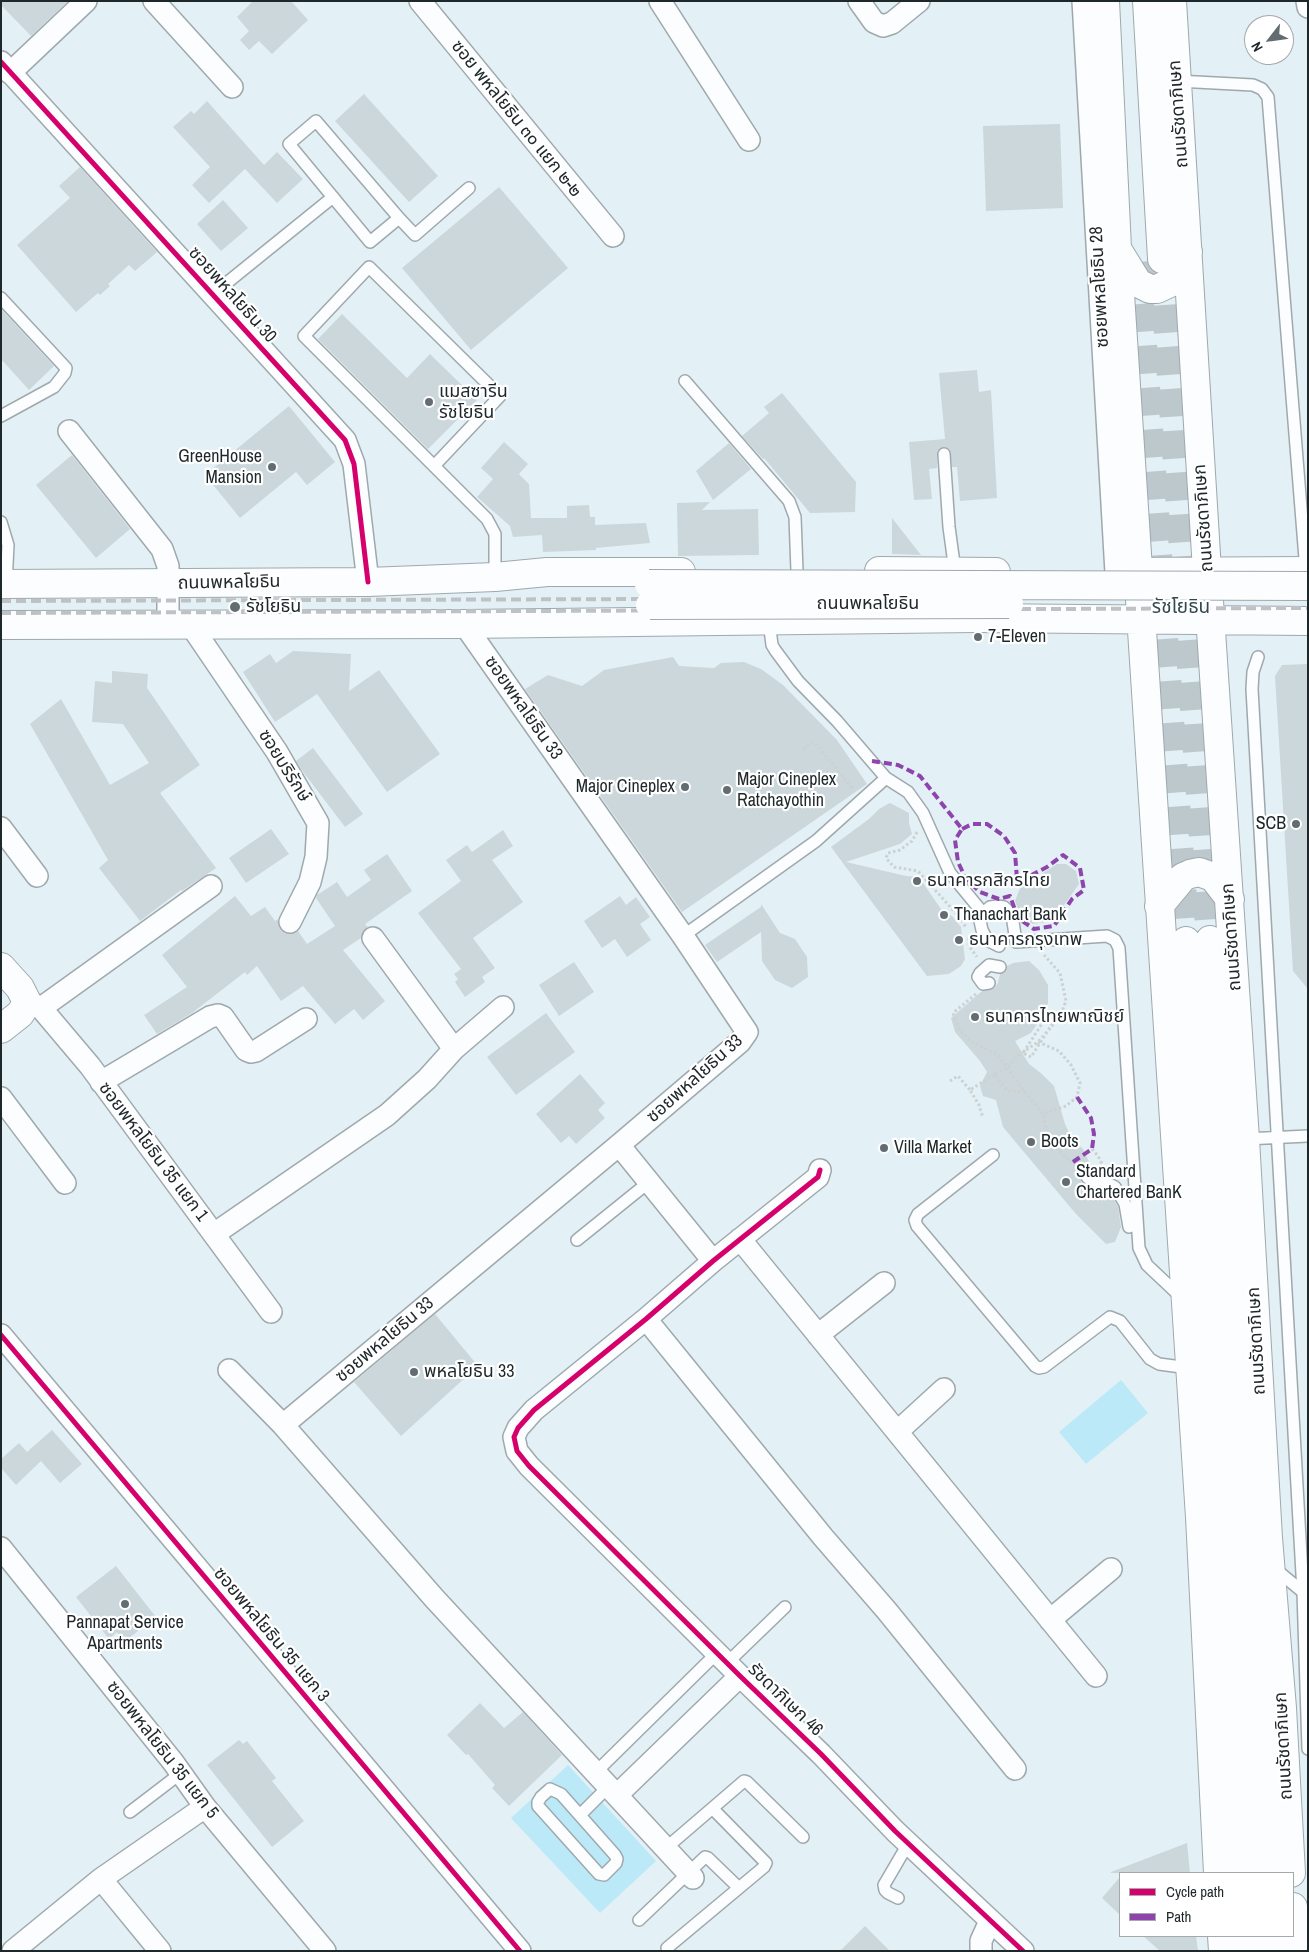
<!DOCTYPE html>
<meta charset="utf-8">
<style>
body{margin:0}
#map{position:relative;width:1309px;height:1952px;overflow:hidden;background:#e3f0f5;font-family:"Archivo Narrow",sans-serif}
canvas{display:block}
.frame{position:absolute;inset:0;border:2px solid #1e272a;pointer-events:none}
.legend{position:absolute;left:1119px;top:1872px;width:175px;height:65px;box-sizing:border-box;background:#fff;border:1px solid #a5a9aa;margin:0;padding:6px 9px;list-style:none;font-size:15px;color:#1e272a}
.legend li{display:flex;align-items:center;gap:10px;height:25px}
.legend b{width:25px;border:1px solid #a5a9aa}
.north{position:absolute;left:1244px;top:15px;width:50px;height:50px;box-sizing:border-box;background:#fff;border:1px solid #a5a9aa;border-radius:50%;rotate:240deg;font-size:14px;font-weight:700;line-height:20px;text-align:center;color:#1e272a}
.north::after{content:'';display:block;margin:auto;width:18px;height:22px;background:#636d71;clip-path:polygon(50% 0,100% 100%,50% 72%,0 100%)}
</style>
<div id="map">
<canvas width="1309" height="1952"></canvas>
<div class="frame"></div>
<ul class="legend">
<li><b style="height:6px;background:#d6006c"></b>Cycle path</li>
<li><b style="height:6px;background:#8e44ad"></b>Path</li>
</ul>
<div class="north">N</div>
</div>
<script>
const ctx = document.querySelector('canvas').getContext('2d');
ctx.lineJoin = 'round';
function paint(path, color) {
  ctx.fillStyle = color;
  ctx.fill(path, 'evenodd');
}
function toPath(rows) {
  const path = new Path2D();
  for (const r of rows) {
    path.moveTo(r[0], r[1]);
    for (let i = 2; i < r.length; i += 2) path.lineTo(r[i], r[i + 1]);
  }
  return path;
}
function strokePath(path, color, width, dash) {
  ctx.strokeStyle = color;
  ctx.lineWidth = width;
  ctx.lineCap = dash ? 'butt' : 'round';
  ctx.setLineDash(dash || []);
  ctx.stroke(path);
}
function drawText(font, color, halo, rows, align = 'center') {
  ctx.font = font + ' "Archivo Narrow","Noto Sans Thai",sans-serif';
  ctx.lineWidth = 4.5;
  ctx.setLineDash([]);
  ctx.textBaseline = 'middle';
  ctx.strokeStyle = halo;
  ctx.fillStyle = color;
  for (const [text, x, y, turn = 0] of rows) {
    ctx.save();
    ctx.translate(x, y);
    ctx.rotate((+turn || 0) * Math.PI / 180);
    ctx.textAlign = isNaN(turn) ? turn : align;
    if (halo) ctx.strokeText(text, 0, 0);
    ctx.fillText(text, 0, 0);
    ctx.restore();
  }
}
const green = toPath([
 [1121,1380,1148,1413,1086,1464,1059,1432],
 [568,1765,656,1861,600,1913,511,1818]
]);
const building = toPath([
 [1,1,68,1,31,36,1,5],
 [253,1,291,1,308,20,272,54,259,41,249,50,240,40,249,31,237,17],
 [364,94,438,176,409,202,335,121],
 [207,101,264,165,277,152,303,179,277,203,245,169,209,203,192,185,210,167,173,127,191,111,194,114],
 [1060,124,1063,208,986,211,983,126],
 [80,167,157,252,135,271,129,265,108,284,110,286,100,295,98,293,76,312,17,245,70,198,59,186],
 [499,187,568,268,471,350,402,268],
 [223,200,248,228,221,251,197,224],
 [1,309,54,366,29,390,1,359],
 [342,314,407,378,430,354,477,400,428,449,318,339],
 [977,370,979,392,991,390,997,498,960,501,957,467,952,467,950,450,944,447,937,451,937,468,929,469,932,499,914,500,909,442,945,439,939,373],
 [782,393,856,482,855,512,810,513,764,458,763,459,742,436,769,413,764,407],
 [289,406,335,462,307,485,296,472,240,518,205,475],
 [504,442,528,464,519,474,529,484,531,518,567,518,567,506,589,505,590,517,595,517,595,525,646,523,650,543,596,548,596,550,543,552,542,535,513,537,510,526,477,497,493,479,481,468],
 [729,443,751,469,713,500,696,471],
 [72,455,130,529,96,558,36,485],
 [710,502,702,510,758,509,759,555,678,556,677,503],
 [892,518,921,555,892,554],
 [293,651,351,654,349,691,379,670,440,754,387,792,317,694,275,722,243,672,270,654,276,663],
 [673,657,679,666,714,668,721,663,744,662,761,669,783,685,837,740,867,784,682,912,525,689,548,675,582,686,604,670],
 [1308,664,1308,989,1293,971,1275,676,1282,665],
 [112,671,148,674,147,688,200,765,160,793,216,868,182,891,181,890,140,921,99,868,108,860,30,724,61,699,110,785,149,763,123,724,92,722,95,681,112,683],
 [313,748,363,814,345,827,304,773,296,761],
 [890,803,909,813,909,823,912,834,900,844,846,862,906,876,919,877,943,912,952,916,961,927,965,959,961,966,949,974,927,976,831,847,869,819,879,809],
 [271,829,289,854,246,883,229,858],
 [503,830,513,846,492,860,523,902,473,938,495,968,482,977,485,982,465,997,455,982,458,979,454,974,461,969,418,913,461,881,446,860,467,845,472,852],
 [387,854,412,891,365,924,368,927,362,933,361,938,343,950,385,1001,363,1020,354,1009,335,1024,303,986,281,1001,257,966,247,975,245,972,192,1013,157,1034,144,1015,187,987,162,955,235,896,251,916,265,907,275,921,278,919,279,928,284,933,291,934,298,931,307,944,335,926,316,898,317,895,337,882,347,897,371,880,364,870],
 [1057,864,1066,864,1076,871,1079,884,1055,918,1047,922,1033,924,1021,917,1015,901,1020,888],
 [620,896,626,905,636,897,650,917,640,924,651,940,627,957,615,939,602,948,584,921],
 [761,904,780,933,795,939,807,957,808,977,792,988,775,980,762,961,761,932,717,962,705,945,761,907],
 [1029,961,1039,970,1048,985,1048,1003,1040,1020,1031,1033,1015,1041,1029,1064,1042,1074,1054,1086,1065,1124,1071,1137,1083,1149,1095,1174,1088,1170,1082,1171,1080,1176,1081,1182,1089,1189,1100,1188,1110,1193,1118,1207,1121,1227,1115,1242,1106,1244,1076,1214,1003,1127,996,1100,983,1096,980,1086,987,1072,980,1061,955,1032,951,1018,959,1011,982,991,994,988,998,983,1000,974,1005,972,1007,966,1013,963],
 [574,962,594,992,559,1016,539,985],
 [546,1013,575,1052,516,1095,487,1057],
 [580,1074,605,1103,598,1110,605,1118,576,1144,569,1136,561,1143,536,1114],
 [435,1314,478,1366,401,1436,354,1382],
 [52,1430,82,1464,60,1483,41,1461,16,1485,1,1468,1,1459,19,1443,27,1452],
 [116,1566,156,1617,124,1642,117,1632,109,1639,76,1597],
 [480,1703,504,1728,523,1712,562,1755,509,1806,492,1788,495,1785,468,1754,466,1755,447,1735],
 [239,1740,243,1744,247,1741,276,1778,272,1781,304,1821,272,1847,207,1765],
 [1187,1843,1190,1873,1111,1873,1111,1872],
 [1120,1877,1120,1915,1102,1898],
 [865,1926,890,1951,840,1951],
 [1143,1936,1196,1936,1198,1951,1160,1951]
]);
const primaryTunnel = toPath([
 [1137,262,1186,941],
 [1163,263,1210,940]
]);
const path = toPath([
 [803,749,810,743,815,743,853,789],
 [917,832,912,841,900,850,888,853,886,858,894,867,918,871,962,920,966,928],
 [969,938,969,946,977,957],
 [976,994,953,1013,958,1028,970,1041,998,1055,1025,1092,1007,1091,995,1074,970,1090,979,1105,983,1118],
 [1049,1013,1056,1018,1031,1057,1023,1053,1049,1013],
 [1038,1042,1059,1051,1071,1065,1080,1083,1077,1097,1066,1106,1043,1114],
 [995,1074,1008,1067,1019,1055,1038,1042,1060,1017,1066,1001,1060,973,1044,955],
 [950,1081,958,1076,970,1090],
 [1025,1092,1043,1114,1047,1132,1056,1148,1077,1167],
 [1092,1149,1098,1156,1102,1164,1100,1167]
]);
const lane = toPath([
 [1177,81,1253,85,1262,89,1268,97,1306,571],
 [316,121,399,218,370,242,289,144,316,121],
 [399,218,415,235,469,188],
 [213,294,333,197],
 [1,298,66,368,65,373,54,387,1,416],
 [685,381,789,501,795,517,797,571],
 [944,454,949,527,955,571],
 [434,466,500,396,369,267,304,336,487,519,495,534,495,577],
 [1,522,8,545,6,584],
 [769,621,772,645,775,650,798,681,837,721,886,778,908,792,923,813,950,873,983,913],
 [1258,657,1253,672,1252,689,1303,1592,1308,1749],
 [683,936,816,841,886,778],
 [999,946,991,942,986,938,982,930,980,921,983,913,990,907,998,906,1004,907,1012,915,1016,942,1107,936,1115,940,1119,948,1139,1248,1147,1265,1182,1298],
 [989,983,983,984,978,977,980,973,989,965,1000,967],
 [1245,1139,1308,1136],
 [993,1155,918,1214,915,1220,917,1226,1035,1366,1039,1368,1044,1367,1110,1317,1120,1321,1150,1359,1159,1364,1189,1368],
 [1087,1177,1092,1182,1101,1180,1115,1187,1125,1204,1129,1227],
 [577,1240,649,1182],
 [1274,1568,1303,1592,1307,1591],
 [727,1663,785,1607],
 [596,1772,717,1653],
 [550,1789,561,1794,615,1855,617,1859,616,1863,604,1875,599,1874,538,1806,538,1802,541,1797,550,1789],
 [130,1812,181,1773],
 [580,1815,609,1786],
 [666,1848,744,1781,747,1782,803,1837],
 [898,1898,888,1893,885,1890,884,1885,908,1844],
 [639,1920,705,1857,708,1858,738,1887],
 [667,1948,764,1867,766,1863,713,1809]
]);
const street = toPath([
 [154,1,232,87],
 [420,1,613,236],
 [660,1,749,140],
 [859,1,874,22,883,26,892,23,919,1],
 [1083,1,1116,573],
 [1307,1,1308,7],
 [1,62,345,440,354,464,368,582],
 [10,73,86,1],
 [69,431,162,549,168,566,168,624],
 [190,624,277,752,318,823,316,857,310,882,290,922],
 [1,828,37,876],
 [373,938,454,1049],
 [26,1000,41,1008,90,1066,271,1312],
 [41,1008,211,886],
 [101,1082,210,1017,218,1015,223,1017,246,1050,251,1052,256,1051,306,1019],
 [1,1098,65,1183],
 [619,1145,713,1261],
 [820,1170,818,1177,713,1261,646,1319,534,1410,518,1428,514,1437,517,1451,529,1466,740,1676,821,1754,895,1831,1023,1951],
 [214,1234,387,1115,427,1079,454,1049,503,1007],
 [740,1239,1096,1676],
 [646,1319,823,1537,887,1611,1015,1769],
 [1,1335,520,1951],
 [818,1335,884,1283],
 [229,1370,283,1425,434,1598,693,1878],
 [283,1425,619,1145,740,1042,747,1032,683,936,464,624],
 [897,1432,944,1389],
 [1,1548,173,1762,205,1807,325,1951],
 [1050,1620,1111,1569],
 [617,1795,740,1676],
 [101,1879,160,1951],
 [13,1951,101,1879,205,1807],
 [981,1951,981,1941,990,1921]
]);
const secondary = toPath([
 [1,967,20,988,26,1000,26,1005,20,1014,1,1029]
]);
const primary = toPath([
 [1105,1,1117,248,1200,1517,1218,1873],
 [1147,1,1162,259],
 [1172,1,1207,571,1245,1139,1268,1538,1282,1708,1291,1873],
 [1119,252,1138,283,1150,289,1157,289,1174,281,1181,273,1188,252],
 [879,571,996,572],
 [1122,572,1308,571],
 [1,584,368,582,495,577,547,572,681,572],
 [1,625,464,624,976,618,1308,621],
 [1159,906,1183,877,1190,874,1199,872,1213,877,1230,899],
 [1210,940,1248,1548,1266,1873],
 [1186,941,1227,1540,1245,1873],
 [1293,1907,1295,1951],
 [1222,1936,1223,1951],
 [1249,1936,1250,1951],
 [1270,1936,1271,1951]
]);
const rail = toPath([
 [1,601,1308,597],
 [1,613,1308,608]
]);
const primaryBridge = toPath([
 [649,584,1308,586],
 [650,605,1009,604]
]);
const quiet = toPath([
 [872,761,898,765,920,776,962,829,955,840,958,862,966,879,980,892,999,899,1010,896,1018,918,1034,929,1054,926,1072,899,1084,890,1080,868,1063,855,1047,867,1022,880,1017,879,1015,853,1004,836,987,824,972,824,962,829],
 [1073,1162,1092,1149,1094,1134,1091,1118,1077,1097]
]);
const cycleway = toPath([
 [1,62,345,440,354,464,368,582],
 [820,1170,818,1177,713,1261,646,1319,534,1410,518,1428,514,1437,517,1451,529,1466,740,1676,821,1754,895,1831,1023,1951],
 [1,1335,520,1951]
]);
const markers = [
 [429,402,5,"#636d71"],
 [272,467,5,"#636d71"],
 [235,607,6,"#636d71"],
 [978,637,5,"#636d71"],
 [685,787,5,"#636d71"],
 [727,790,5,"#636d71"],
 [1296,824,5,"#636d71"],
 [917,881,5,"#636d71"],
 [944,915,5,"#636d71"],
 [959,940,5,"#636d71"],
 [975,1017,5,"#636d71"],
 [1031,1142,5,"#636d71"],
 [884,1148,5,"#636d71"],
 [1066,1182,5,"#636d71"],
 [414,1372,5,"#636d71"],
 [125,1604,5,"#636d71"]
];
const streetNames = [
 ["ถนนรัชดาภิเษก",1179,114,-94],
 ["ซอย พหลโยธิน ๓๐ แยก ๒-๒",516,119,51],
 ["ซอยพหลโยธิน 28",1100,287,-93],
 ["ซอยพหลโยธิน 30",232,295,48],
 ["ถนนรัชดาภิเษก",1204,518,-94],
 ["ถนนพหลโยธิน",229,583,-1],
 ["ถนนพหลโยธิน",868,604],
 ["ซอยพหลโยธิน 33",523,708,55],
 ["ซอยบริรักษ์",284,766,58],
 ["ถนนรัชดาภิเษก",1232,937,-94],
 ["ซอยพหลโยธิน 33",695,1079,-42],
 ["ซอยพหลโยธิน 35 แยก 1",153,1152,53],
 ["ซอยพหลโยธิน 33",385,1340,-40],
 ["ถนนรัชดาภิเษก",1257,1341,-93],
 ["ซอยพหลโยธิน 35 แยก 3",271,1635,50],
 ["รัชดาภิเษก 46",785,1700,44],
 ["ถนนรัชดาภิเษก",1284,1746,-93],
 ["ซอยพหลโยธิน 35 แยก 5",162,1750,52]
];
const poiNames = [
 ["แมสซารีน",439,392],
 ["รัชโยธิน",439,413],
 ["GreenHouse",262,457,"right"],
 ["Mansion",262,478,"right"],
 ["รัชโยธิน",246,607],
 ["7-Eleven",988,637],
 ["Major Cineplex",737,780],
 ["Ratchayothin",737,801],
 ["Major Cineplex",675,787,"right"],
 ["SCB",1286,824,"right"],
 ["ธนาคารกสิกรไทย",927,881],
 ["Thanachart Bank",954,915],
 ["ธนาคารกรุงเทพ",969,940],
 ["ธนาคารไทยพาณิชย์",985,1017],
 ["Boots",1041,1142],
 ["Villa Market",894,1148],
 ["Standard",1076,1172],
 ["Chartered BanK",1076,1193],
 ["พหลโยธิน 33",424,1372],
 ["Pannapat Service",125,1623,"center"],
 ["Apartments",125,1644,"center"]
];
const neighbourhoodNames = [
 ["รัชโยธิน",1181,608]
];
paint(green, '#bce9f8');
paint(building, '#ccd7db');
strokePath(primaryTunnel, '#bcc8cc', 28, [28, 14]);
strokePath(lane, '#9fa9ad', 14);
strokePath(street, '#9fa9ad', 24);
strokePath(secondary, '#9fa9ad', 30);
strokePath(primary, '#9fa9ad', 30);
strokePath(path, '#ccd1d2', 3, [2.5, 2.5]);
strokePath(lane, '#fbfdfe', 11);
strokePath(street, '#fbfdfe', 21);
strokePath(secondary, '#fbfdfe', 28);
strokePath(primary, '#fbfdfe', 28);
strokePath(rail, '#bec2c4', 4, [10, 5]);
strokePath(primaryBridge, '#9fa9ad', 30, []);
strokePath(primaryBridge, '#fbfdfe', 28);
strokePath(quiet, '#8e44ad', 4, [8, 4]);
strokePath(cycleway, '#d6006c', 5);
for (const [x, y, r, color] of markers) {
  const dot = new Path2D();
  dot.arc(x, y, r, 0, 2 * Math.PI);
  ctx.fillStyle = color;
  ctx.fill(dot);
  strokePath(dot, '#fff', 2);
}
drawText('18px', '#1e272a', '#fff', streetNames);
drawText('18px', '#1e272a', '#fff', poiNames, 'left');
drawText('19px', '#33484f', '#fff', neighbourhoodNames);
</script>
